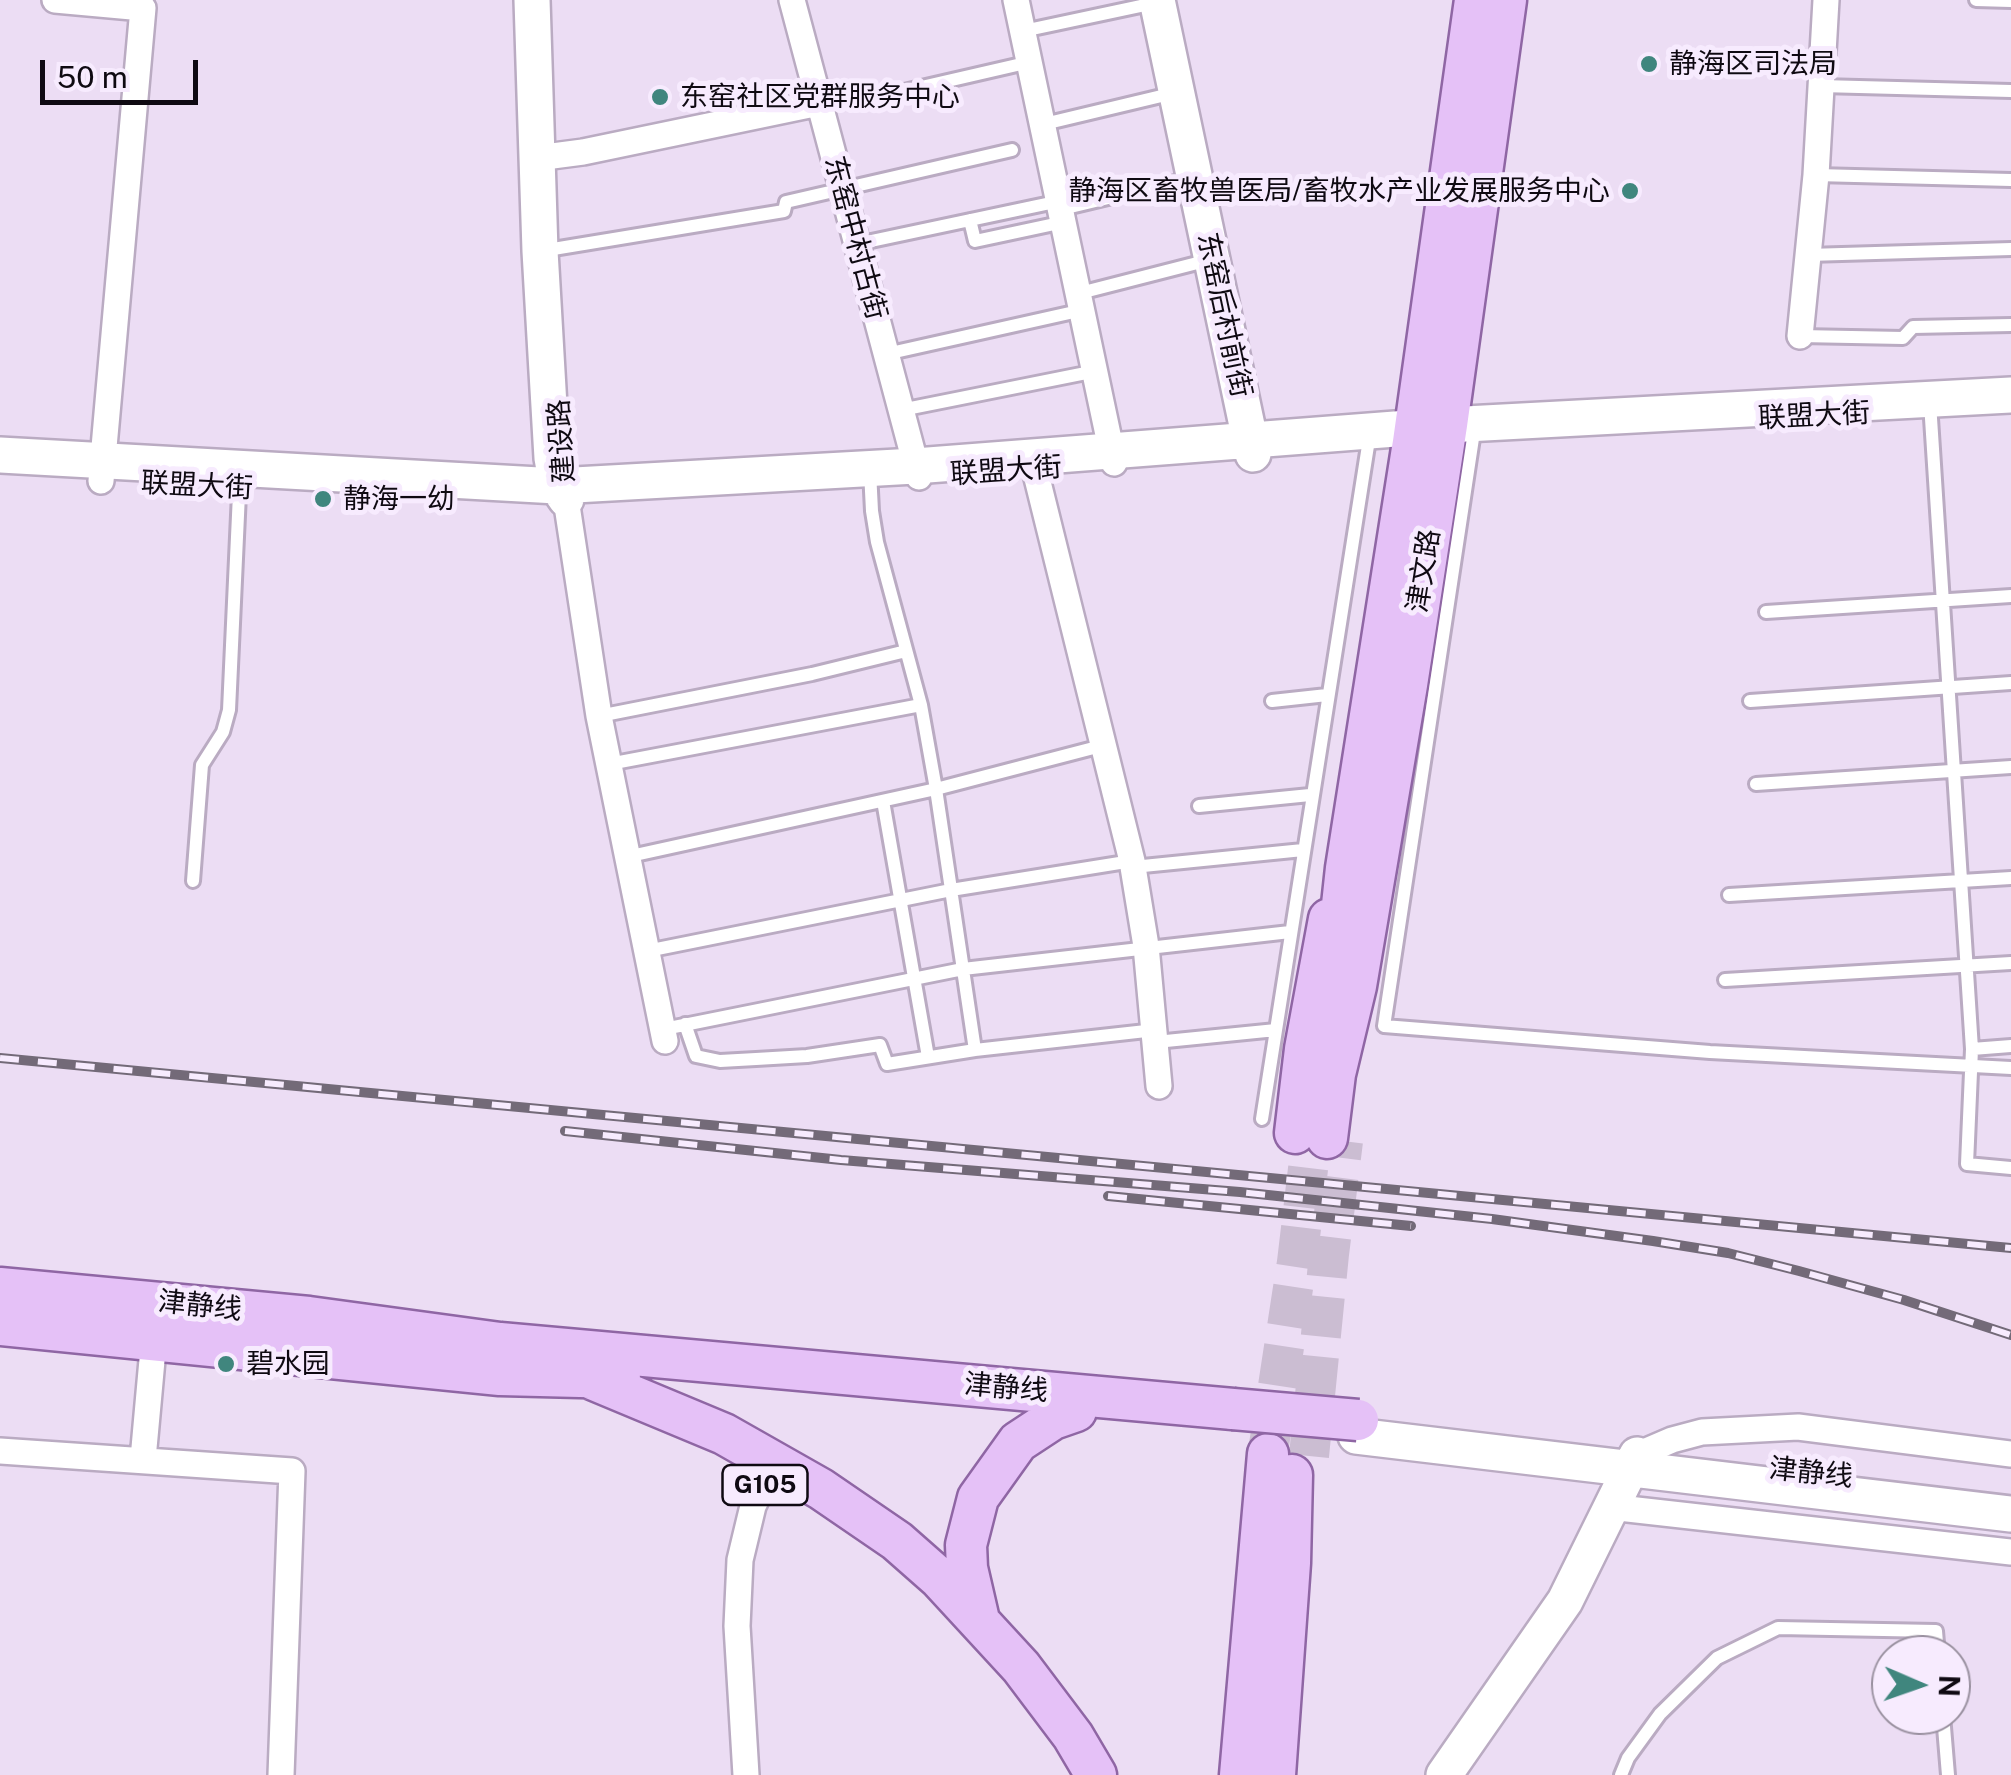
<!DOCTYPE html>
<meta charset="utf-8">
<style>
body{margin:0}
#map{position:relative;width:2011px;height:1775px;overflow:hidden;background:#ecddf4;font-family:"Public Sans",sans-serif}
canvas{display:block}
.north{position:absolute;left:1871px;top:1635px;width:100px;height:100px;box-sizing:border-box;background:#f7ebfe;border:2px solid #9a91a0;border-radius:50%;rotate:92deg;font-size:28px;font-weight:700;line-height:40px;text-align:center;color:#0f0a12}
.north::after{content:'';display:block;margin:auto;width:35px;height:45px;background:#40867e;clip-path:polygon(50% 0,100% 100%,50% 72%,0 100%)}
.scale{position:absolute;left:40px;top:60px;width:158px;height:45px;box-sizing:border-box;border:5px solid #0f0a12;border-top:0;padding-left:12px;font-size:30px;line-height:35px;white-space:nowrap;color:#0f0a12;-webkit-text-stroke:8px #f7ebfe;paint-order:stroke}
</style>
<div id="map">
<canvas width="2011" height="1775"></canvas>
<div class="north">N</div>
<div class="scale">50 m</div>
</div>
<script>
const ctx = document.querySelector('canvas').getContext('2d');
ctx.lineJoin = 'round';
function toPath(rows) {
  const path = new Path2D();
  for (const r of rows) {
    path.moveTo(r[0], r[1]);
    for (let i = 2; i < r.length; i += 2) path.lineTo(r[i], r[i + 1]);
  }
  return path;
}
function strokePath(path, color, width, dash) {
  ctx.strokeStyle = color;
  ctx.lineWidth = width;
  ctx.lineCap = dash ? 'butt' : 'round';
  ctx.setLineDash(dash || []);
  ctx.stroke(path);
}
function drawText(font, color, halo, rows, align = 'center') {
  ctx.font = font + ' "Public Sans","Noto Sans SC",sans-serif';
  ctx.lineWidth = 10;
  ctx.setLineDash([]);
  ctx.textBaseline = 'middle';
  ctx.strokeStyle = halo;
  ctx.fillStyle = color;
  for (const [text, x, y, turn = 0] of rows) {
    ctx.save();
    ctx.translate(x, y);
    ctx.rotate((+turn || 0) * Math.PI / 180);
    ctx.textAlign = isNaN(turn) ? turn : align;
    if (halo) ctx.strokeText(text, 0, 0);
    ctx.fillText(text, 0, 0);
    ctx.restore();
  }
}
const primaryTunnel = toPath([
 [1269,1445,1297,1262,1312,1135],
 [1309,1456,1329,1254,1343,1141]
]);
const lane = toPath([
 [1976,0,2011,1],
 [1023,31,1155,3],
 [1821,86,2011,91],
 [891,94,1030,62],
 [1044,124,1174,93],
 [1816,175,2011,180],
 [1062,209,1192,178],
 [970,220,975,241,1064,222],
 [857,244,1060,201],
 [541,251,784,211,786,202,1012,150],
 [1808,255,2011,249],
 [1080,293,1209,260],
 [1800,336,1903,338,1913,327,2011,325],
 [886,354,1083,310],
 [1930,403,1972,1049,1967,1164,2011,1168],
 [901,410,1096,371],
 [1475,425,1384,1026,1710,1052,2011,1068],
 [870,471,872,511,877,542,921,705,936,789,975,1050],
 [1766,612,2011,596],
 [1272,701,1327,695],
 [1750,701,2011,683],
 [599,716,812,674,906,651],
 [609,764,921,705],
 [1756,784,2011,767],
 [883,801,928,1057],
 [1199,806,1310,795],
 [626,857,936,789,1105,745],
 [1133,867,1303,850],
 [193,881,202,765,223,732,229,710,240,472],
 [1729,895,2011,878],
 [647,951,951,890,1132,861],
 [1725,980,2011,963],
 [685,1024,696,1056,720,1061,756,1059,807,1056,880,1045,887,1064,975,1050,1155,1030],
 [664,1029,963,969,1290,932],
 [1156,1042,1276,1030],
 [1972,1049,2011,1046],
 [1262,1119,1370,433],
 [1943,1715,1948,1775],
 [1621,1775,1628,1758,1660,1714,1717,1658,1778,1628,1936,1631,1938,1655]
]);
const street = toPath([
 [55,0,143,8,101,481],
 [792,0,919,477],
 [1016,0,1114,463],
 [537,158,583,152,819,103],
 [1800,336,1816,175,1826,0],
 [1032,458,1132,861,1146,946,1159,1086],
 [566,499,599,716,665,1041],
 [0,1451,292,1471,281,1775],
 [1637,1455,1672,1440,1702,1432,1798,1427,2011,1454],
 [143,1459,155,1327],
 [1610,1507,2011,1552],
 [746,1775,737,1626,740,1560,753,1506,774,1463]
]);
const secondary = toPath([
 [532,0,540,251,552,458,557,486,566,499],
 [1157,0,1253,454],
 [0,455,557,486,915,466,1447,425,2011,395],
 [1356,1436,2011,1514],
 [1444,1775,1565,1601,1637,1455]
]);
const primary = toPath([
 [1337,951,1346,868,1413,442,1475,0],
 [1295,1133,1305,1049,1329,919],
 [1327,1138,1335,1074,1356,986,1407,685,1447,425,1506,0],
 [0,1288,309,1317,500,1343,1233,1409],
 [0,1325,500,1375,620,1378],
 [592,1379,724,1434,821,1489,897,1541,939,1578,1021,1667,1073,1736,1096,1775],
 [979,1620,967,1568,966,1545,978,1498,1018,1442,1053,1419,1076,1411],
 [1240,1775,1268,1454],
 [1275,1775,1290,1563,1292,1475]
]);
const rail = toPath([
 [0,1058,2011,1248],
 [565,1131,841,1160,1240,1192,1492,1219,1653,1241,1728,1253,1799,1271,1904,1300,2011,1335],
 [1108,1196,1411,1226]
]);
const primaryBridge = toPath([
 [1233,1409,1358,1420]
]);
const markers = [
 [1649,64,10,"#40867e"],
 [660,97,10,"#40867e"],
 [1630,191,10,"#40867e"],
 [323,499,10,"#40867e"],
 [226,1364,10,"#40867e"]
];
const shields = [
 [765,1485,85]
];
const shieldNames = [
 ["G105",765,1485]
];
const poiNames = [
 ["静海区司法局",1669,64],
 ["东窑社区党群服务中心",680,97],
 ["静海区畜牧兽医局/畜牧水产业发展服务中心",1610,191,"right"],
 ["静海一幼",343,499],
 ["碧水园",246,1364]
];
const streetNames = [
 ["东窑中村古街",855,238,75],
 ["东窑后村前街",1224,315,78],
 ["联盟大街",1814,416,-3],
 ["建设路",562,441,-94],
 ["联盟大街",1006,471,-4],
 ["联盟大街",197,486,3],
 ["津文路",1424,571,-81],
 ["津静线",200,1306,6],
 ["津静线",1006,1388,5],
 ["津静线",1811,1473,6]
];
strokePath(primaryTunnel, '#cbbdd2', 40, [40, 20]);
strokePath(lane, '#baabc2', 18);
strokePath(street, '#baabc2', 30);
strokePath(secondary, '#baabc2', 40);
strokePath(primary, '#8f66a4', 45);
strokePath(lane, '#fff', 12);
strokePath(street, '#fff', 25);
strokePath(secondary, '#fff', 35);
strokePath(primary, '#e5c1f7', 40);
strokePath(rail, '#736a78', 10);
strokePath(rail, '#f7ebfe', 6, [19]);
strokePath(primaryBridge, '#8f66a4', 45, []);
strokePath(primaryBridge, '#e5c1f7', 40);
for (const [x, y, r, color] of markers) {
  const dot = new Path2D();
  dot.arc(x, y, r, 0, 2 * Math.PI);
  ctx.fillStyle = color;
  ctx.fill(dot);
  strokePath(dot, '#f7ebfe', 4);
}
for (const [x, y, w] of shields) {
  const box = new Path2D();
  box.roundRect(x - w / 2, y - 20, w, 40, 8);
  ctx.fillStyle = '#f7ebfe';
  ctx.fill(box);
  strokePath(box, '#0f0a12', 2.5);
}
drawText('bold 25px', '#0f0a12', null, shieldNames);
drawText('28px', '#0f0a12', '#f7ebfe', poiNames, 'left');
drawText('28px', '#0f0a12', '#f7ebfe', streetNames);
</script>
